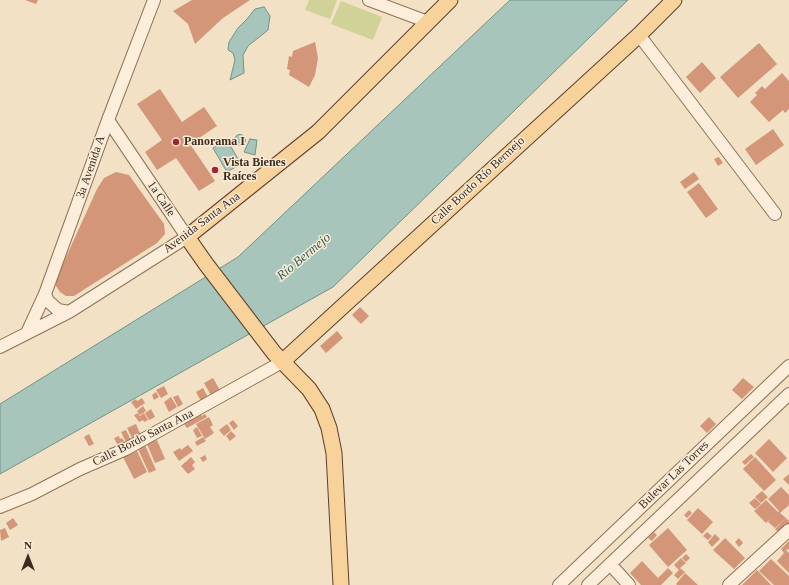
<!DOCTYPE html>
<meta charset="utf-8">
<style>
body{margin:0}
#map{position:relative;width:789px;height:585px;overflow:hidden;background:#f2e1c5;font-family:"Times New Roman",serif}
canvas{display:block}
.north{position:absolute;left:8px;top:537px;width:40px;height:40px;-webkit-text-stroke:3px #f9ebd6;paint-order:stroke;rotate:0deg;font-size:11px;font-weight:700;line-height:16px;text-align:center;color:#3e2b1e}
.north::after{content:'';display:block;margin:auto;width:14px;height:18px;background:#3e2b1e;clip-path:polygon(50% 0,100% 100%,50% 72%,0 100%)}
</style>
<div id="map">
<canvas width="789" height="585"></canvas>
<div class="north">N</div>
</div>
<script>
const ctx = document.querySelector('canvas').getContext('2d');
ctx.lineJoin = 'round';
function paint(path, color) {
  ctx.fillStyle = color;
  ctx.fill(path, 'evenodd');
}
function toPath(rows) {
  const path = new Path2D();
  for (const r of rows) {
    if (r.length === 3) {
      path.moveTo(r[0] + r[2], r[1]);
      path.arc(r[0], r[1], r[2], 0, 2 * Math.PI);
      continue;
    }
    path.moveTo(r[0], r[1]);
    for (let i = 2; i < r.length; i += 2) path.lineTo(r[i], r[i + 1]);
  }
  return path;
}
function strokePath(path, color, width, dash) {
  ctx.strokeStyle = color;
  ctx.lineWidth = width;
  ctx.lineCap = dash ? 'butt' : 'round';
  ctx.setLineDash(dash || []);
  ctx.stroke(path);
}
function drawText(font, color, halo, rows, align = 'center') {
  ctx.font = font + ' "Times New Roman",serif';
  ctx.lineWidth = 3;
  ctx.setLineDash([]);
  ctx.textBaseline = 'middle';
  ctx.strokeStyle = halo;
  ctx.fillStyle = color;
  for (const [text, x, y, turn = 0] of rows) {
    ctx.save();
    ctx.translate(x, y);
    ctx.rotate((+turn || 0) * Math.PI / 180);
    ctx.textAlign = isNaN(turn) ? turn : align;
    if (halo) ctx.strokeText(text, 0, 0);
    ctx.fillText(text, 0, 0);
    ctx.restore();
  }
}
const green = toPath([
 [309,0,337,0,330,19,305,10],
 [341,1,382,17,373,40,331,24]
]);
const water = toPath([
 [510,0,628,0,333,287,0,474,0,404,238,257,510,0],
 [264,7,270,16,268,30,248,46,243,55,244,73,230,80,235,60,233,53,228,50,229,42,238,28,247,19,255,9,264,7],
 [240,140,5.5],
 [250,139,257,140,255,155,244,152,250,139],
 [227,140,241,164,227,172,213,148,227,140]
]);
const building = toPath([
 [25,0,38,0,36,4],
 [192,0,250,0,223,18,195,44,188,24,173,11],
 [315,42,318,58,315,75,309,87,289,75,290,70,287,69,289,56,292,57,293,51],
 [759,43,777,64,738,98,720,77],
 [702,62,716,78,700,93,686,77],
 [782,73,789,81,789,109,785,113,783,110,769,122,750,102,757,95,755,93,762,86,765,89],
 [160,89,182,122,204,107,217,126,190,144,215,181,199,191,176,158,157,170,145,152,162,140,137,104],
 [773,129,784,145,756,165,745,149],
 [719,157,723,163,718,166,714,159],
 [116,172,129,175,164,224,165,234,157,243,74,296,66,296,60,292,56,286,56,279,97,189,104,178],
 [694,172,699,179,685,189,680,182],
 [699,183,718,209,706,218,687,192],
 [360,307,369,316,361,324,352,315],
 [337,331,343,338,326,353,320,346],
 [213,378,221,392,212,397,204,383],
 [743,378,754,387,742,399,732,390],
 [164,386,168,394,161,398,156,390],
 [203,388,209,399,202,403,196,392],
 [156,392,159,397,154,400,152,395],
 [178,395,183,404,178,407,173,397],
 [171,397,177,407,169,412,164,402],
 [142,398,145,403,136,409,131,402,136,399,137,401],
 [143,406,146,411,140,415,137,411],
 [151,409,155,417,149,420,145,413],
 [138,413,140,416,144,413,148,420,144,422,143,420,139,422,134,415],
 [200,414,202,416,205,414,207,417,187,428,184,424],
 [209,417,213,425,210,427,214,433,205,439,196,424],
 [709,417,716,424,707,433,700,426],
 [233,420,238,426,234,430,229,423],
 [136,424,142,438,134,442,127,428],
 [227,424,231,430,224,436,219,430],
 [197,427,202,436,197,438,193,430],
 [126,430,132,442,127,444,121,432],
 [231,431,236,436,230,441,226,436],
 [89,434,94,444,89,446,84,437],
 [119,436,120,439,122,438,125,443,118,446,114,438],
 [203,437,206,441,197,446,195,442],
 [769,439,787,458,773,472,755,453],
 [157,440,165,459,155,463,147,444],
 [145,445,156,470,149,473,138,449],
 [188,445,193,451,179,461,173,452,180,448,181,450],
 [137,451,147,472,134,479,123,457],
 [751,454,754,457,745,465,742,462],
 [205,455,207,459,203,462,200,458],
 [191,457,195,462,192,465,195,469,188,474,181,466],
 [755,457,776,480,764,491,743,469],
 [789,474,789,485,783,479],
 [781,487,789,495,789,505,780,513,786,518,775,528,768,522,772,518,766,523,754,511,766,500,778,512,779,511,768,499],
 [762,491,768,497,761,503,755,497],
 [755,498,761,504,755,509,749,503],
 [698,508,713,522,702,534,687,520],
 [689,510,692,513,687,518,684,515],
 [13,518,18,525,10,530,6,523],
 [786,518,789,521,789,524,779,533,775,529],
 [5,528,9,537,1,541,0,530],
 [668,528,687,550,668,567,649,545],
 [654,532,657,535,652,541,648,538],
 [707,532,712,536,708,540,703,536],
 [715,534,720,539,712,547,708,542],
 [725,538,745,558,734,569,713,550],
 [739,538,743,543,739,547,735,542],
 [789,541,789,550,788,549,786,550,789,553,789,573,777,561,784,553,781,549],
 [686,554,690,558,686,562,682,558],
 [681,558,686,563,680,568,685,572,678,579,674,575,679,570,674,565],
 [771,559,789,576,789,585,774,585,759,571],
 [642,561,658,578,668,568,673,573,661,585,641,585,630,573],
 [757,570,771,585,742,585],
 [685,573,698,585,677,585,676,584]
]);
const minor = toPath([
 [369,0,428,22],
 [639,35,775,214],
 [45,294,48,301,58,310,69,312],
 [27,333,45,294,108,120,154,0],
 [0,347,69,312,187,237,108,120],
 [0,507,32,494,80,469,126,449,282,362],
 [610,564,629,585],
 [559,585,789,366],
 [588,585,789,394],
 [729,585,789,530]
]);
const major = toPath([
 [282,362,639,35,674,0],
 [341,585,334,453,329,428,322,409,309,389,274,353,206,264,187,237,318,132,450,0]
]);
const markers = [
 [176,142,4,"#a42330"],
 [215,170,4,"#a42330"]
];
const poiNames = [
 ["Panorama I",184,142],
 ["Vista Bienes",223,163],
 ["Raíces",223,177]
];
const streetNames = [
 ["3a Avenida A",91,167,-71],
 ["Calle Bordo Río Bermejo",478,181,-43],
 ["1a Calle",161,199,56],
 ["Avenida Santa Ana",202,223,-37],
 ["Calle Bordo Santa Ana",143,438,-27],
 ["Bulevar Las Torres",674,475,-44]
];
const waterNames = [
 ["Río Bermejo",304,257,-40]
];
paint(green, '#d0d298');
paint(water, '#a7c5ba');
strokePath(water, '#6d9587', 1);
paint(building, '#d39678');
strokePath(minor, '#8f7159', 14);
strokePath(major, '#5d3f2d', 17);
strokePath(minor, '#fceeda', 12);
strokePath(major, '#f8d29b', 15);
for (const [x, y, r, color] of markers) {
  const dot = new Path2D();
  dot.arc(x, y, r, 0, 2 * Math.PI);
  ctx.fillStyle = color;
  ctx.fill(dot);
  strokePath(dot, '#f9ebd6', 1.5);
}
drawText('bold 12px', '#3e2b1e', '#f9ebd6', poiNames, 'left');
drawText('12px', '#3e2b1e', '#f9ebd6', streetNames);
drawText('italic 13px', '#2c5f57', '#f9ebd6', waterNames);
</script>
